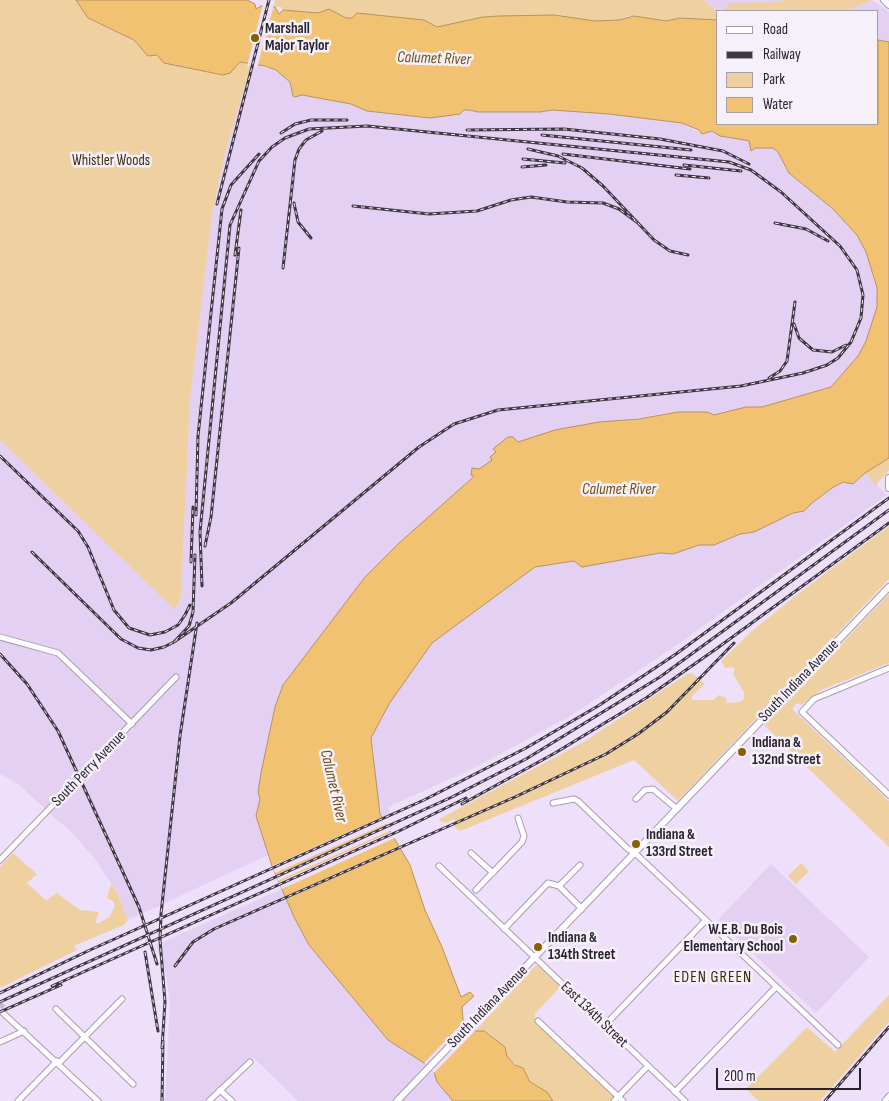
<!DOCTYPE html>
<style>
body{margin:0}
#map{position:relative;width:889px;height:1101px;overflow:hidden;background:#eedffa;font-family:"Sofia Sans Condensed",sans-serif}
canvas{display:block}
.legend{position:absolute;left:716px;top:10px;width:162px;height:115px;box-sizing:border-box;background:#f6f0fb;border:1px solid #a49ea9;margin:0;padding:6px 9px;list-style:none;font-size:15px;color:#29232d}
.legend li{display:flex;align-items:center;gap:10px;height:25px}
.legend b{width:25px;border:1px solid #a49ea9}
.scale{position:absolute;left:716px;top:1068px;width:145px;height:22px;box-sizing:border-box;border:2px solid #29232d;border-top:0;padding-left:6px;font-size:15px;line-height:18px;white-space:nowrap;color:#29232d;-webkit-text-stroke:4px #f6f0fb;paint-order:stroke}
</style>
<div id="map">
<canvas width="889" height="1101"></canvas>
<ul class="legend">
<li><b style="height:6px;background:#fff"></b>Road</li>
<li><b style="height:6px;background:#3f3844"></b>Railway</li>
<li><b style="height:14px;background:#efd1a1"></b>Park</li>
<li><b style="height:14px;background:#f2c273"></b>Water</li>
</ul>
<div class="scale">200 m</div>
</div>
<script>
const ctx = document.querySelector('canvas').getContext('2d');
ctx.lineJoin = 'round';
function paint(path, color) {
  ctx.fillStyle = color;
  ctx.fill(path, 'evenodd');
}
function toPath(rows) {
  const path = new Path2D();
  for (const r of rows) {
    path.moveTo(r[0], r[1]);
    for (let i = 2; i < r.length; i += 2) path.lineTo(r[i], r[i + 1]);
  }
  return path;
}
function strokePath(path, color, width, dash) {
  ctx.strokeStyle = color;
  ctx.lineWidth = width;
  ctx.lineCap = dash ? 'butt' : 'round';
  ctx.setLineDash(dash || []);
  ctx.stroke(path);
}
function drawText(font, color, halo, rows, align = 'center') {
  ctx.font = font + ' "Sofia Sans Condensed",sans-serif';
  ctx.lineWidth = 5;
  ctx.setLineDash([]);
  ctx.textBaseline = 'middle';
  ctx.strokeStyle = halo;
  ctx.fillStyle = color;
  for (const [text, x, y, turn = 0] of rows) {
    ctx.save();
    ctx.translate(x, y);
    ctx.rotate((+turn || 0) * Math.PI / 180);
    ctx.textAlign = isNaN(turn) ? turn : align;
    if (halo) ctx.strokeText(text, 0, 0);
    ctx.fillText(text, 0, 0);
    ctx.restore();
  }
}
const built = toPath([
 [704,0,783,0,781,2,717,11],
 [873,0,889,12,889,42,878,40,878,11,845,11],
 [252,64,276,70,290,82,295,97,302,95,351,104,367,111,430,118,460,114,464,110,469,110,478,112,540,112,552,110,609,114,682,123,702,134,711,131,721,136,745,140,749,141,751,147,755,148,773,148,778,152,789,173,833,209,857,235,866,252,878,298,872,326,858,356,831,387,761,407,746,407,714,415,706,412,678,412,573,427,494,449,496,452,492,460,485,464,435,513,398,544,365,577,283,685,275,707,258,792,260,799,256,816,268,855,128,920,119,896,95,859,73,834,19,785,0,773,0,440,176,610,181,597,190,400,212,215,226,149],
 [865,473,887,495,668,651,572,715,474,768,388,807,391,814,382,817,376,793,374,750,370,741,389,704,432,643,529,571,542,565,557,565,574,561,580,566,591,566,610,560,660,553,673,554,699,545,714,545,740,534,754,532,793,513,807,509,812,503,832,488,843,482,853,484],
 [771,864,869,957,816,1013,718,920],
 [282,889,294,917,309,945,388,1040,424,1063,434,1072,437,1082,453,1101,298,1101,253,1057,210,1101,165,1101,170,1004,166,974,156,945]
]);
const green = toPath([
 [0,0,76,0,88,18,134,40,148,56,156,55,175,64,223,75,240,62,252,64,226,149,212,215,190,400,181,597,175,610,0,440],
 [275,0,704,0,717,11,722,11,730,3,780,2,783,0,873,0,845,11,718,11,718,20,713,21,680,18,666,21,629,16,619,20,603,20,602,25,429,29,283,10,281,7,274,7],
 [889,458,889,470,876,485,865,473],
 [889,526,889,579,678,801,634,760,460,831,455,828,454,819,446,823,440,821,439,819,582,743,687,674,692,673,705,684,692,696,692,700,713,700,719,695,726,698,727,703,740,702,744,699,744,692,733,674,735,669,732,667,725,668,721,661,752,631,803,590],
 [889,594,889,663,821,690,802,705,797,703,792,709,889,801,889,847,764,725],
 [13,853,37,874,27,883,46,900,57,893,80,910,99,912,95,923,99,923,109,917,115,906,113,901,107,898,111,884,119,896,128,920,124,925,76,945,74,947,77,950,0,988,0,867],
 [801,863,809,871,796,884,788,876],
 [536,965,539,965,561,986,535,1014,535,1020,621,1101,553,1101,547,1092,530,1082,525,1072,507,1056,505,1047,484,1031,475,1031],
 [889,995,889,1022,820,1101,759,1101,746,1089,807,1027,835,1052]
]);
const water = toPath([
 [76,0,247,0,255,4,256,9,261,6,275,7,279,14,283,10,318,13,329,9,346,18,352,18,357,13,395,17,424,20,437,27,483,17,499,16,554,15,595,21,619,20,634,16,666,21,680,18,718,20,718,124,878,124,878,40,889,42,889,458,865,473,853,484,843,482,832,488,812,503,804,511,793,513,754,532,740,534,714,545,699,545,673,554,660,553,582,567,574,561,535,567,432,643,389,704,371,738,380,814,410,865,425,910,442,947,461,997,470,992,474,996,462,1007,463,1020,475,1031,484,1031,505,1047,507,1056,515,1065,523,1068,530,1082,547,1092,553,1101,453,1101,437,1082,434,1072,424,1063,388,1040,309,945,294,917,272,866,256,816,260,799,258,792,261,773,275,707,283,685,365,577,398,544,470,480,474,476,471,475,472,468,479,469,492,460,490,457,496,452,493,449,508,437,513,437,518,442,555,430,599,422,639,419,678,412,707,412,714,415,746,407,762,407,831,387,858,356,866,341,877,307,877,288,866,252,857,235,833,209,789,173,778,152,773,148,755,148,751,151,749,141,745,140,720,136,712,131,702,134,699,130,682,123,609,114,552,110,540,112,478,112,469,110,464,110,460,114,430,118,367,111,351,104,302,95,295,97,293,96,290,82,276,70,265,66,240,62,230,73,223,75,164,63,157,55,148,56,134,40,88,18,76,0]
]);
const pier = toPath([
 [263,4,274,5,257,68,247,66],
 [385,816,388,823,275,873,272,866],
 [389,824,392,830,278,881,276,875],
 [393,831,397,837,282,889,281,887,279,882],
 [402,845,402,847,287,899,286,896],
 [464,1021,475,1031,434,1073,424,1063]
]);
const minorTunnel = toPath([
 [0,1004,7,1011]
]);
const minor = toPath([
 [0,637,58,653,132,724],
 [889,668,814,699,802,712,889,795],
 [636,799,645,790,653,789,677,809],
 [553,803,574,799,578,801,628,849,635,853,838,1045],
 [471,853,493,873],
 [0,860,176,677],
 [439,866,685,1101],
 [559,886,580,865],
 [476,890,522,842,524,836,518,818],
 [504,929,548,883,559,886,582,909],
 [56,1009,133,1084],
 [3,1013,98,1101],
 [538,1021,623,1101],
 [605,1025,706,920],
 [0,1042,24,1031],
 [59,1063,122,999],
 [220,1090,232,1101],
 [675,1092,776,987],
 [18,1101,57,1061],
 [209,1101,250,1062],
 [614,1101,648,1066],
 [885,1101,889,1096]
]);
const major = toPath([
 [884,0,889,5],
 [889,478,889,488],
 [397,1101,889,587]
]);
const rail = toPath([
 [467,130,564,129,660,139,723,151,749,164],
 [281,133,295,124,311,120,347,120],
 [542,135,691,150],
 [528,149,558,156,582,168,603,186,654,240,670,251,688,255],
 [563,154,690,169],
 [523,159,565,163],
 [684,165,741,171],
 [522,167,546,165],
 [676,175,709,178],
 [294,203,298,222,311,238],
 [217,204,269,0],
 [353,206,429,214,477,211,511,200,531,197,567,202,603,203,619,209,638,223],
 [775,223,806,229,828,241],
 [235,255,241,210],
 [283,268,295,160,299,149,306,140,322,131],
 [794,324,799,338,813,350,832,352,846,345],
 [769,378,780,371,787,361,795,302],
 [0,456,78,531,88,547,114,610,129,628,150,635,165,632,178,625,185,615,190,605],
 [196,515,198,436,222,209,231,185,259,154],
 [205,546,211,517,239,248],
 [32,552,121,639,138,648,151,650,164,647,174,642,189,626,193,612,195,555],
 [191,562,193,507],
 [174,642,231,603,419,447,454,424,498,410,741,386,803,373,827,365,838,358,851,342,861,318,863,295,857,270,840,246,781,192,751,170,729,162,367,126,309,129,285,138,272,147,259,161,230,225,200,532,202,586],
 [0,654,27,684,58,731,139,907,157,964],
 [462,804,555,753,646,698,716,649,889,523],
 [145,952,158,1031],
 [175,966,193,942,214,929,515,797,606,754,638,734,667,712,734,643],
 [52,986,399,831,466,798],
 [0,993,90,950,424,800,526,748,598,706,676,654,889,498],
 [0,1002,452,797,526,759,660,677,889,510],
 [0,1012,61,985],
 [162,1048,165,1002,160,940,161,914,180,736,197,623],
 [162,1101,163,1041],
 [825,1101,889,1027]
]);
const markers = [
 [255,38,5,"#896000"],
 [742,752,5,"#896000"],
 [636,844,5,"#896000"],
 [793,939,5,"#896000"],
 [538,947,5,"#896000"]
];
const poiNames = [
 ["Marshall",265,29],
 ["Major Taylor",265,46],
 ["Indiana &",752,743],
 ["132nd Street",752,760],
 ["Indiana &",646,835],
 ["133rd Street",646,852],
 ["W.E.B. Du Bois",783,930,"right"],
 ["Elementary School",783,947,"right"],
 ["Indiana &",548,938],
 ["134th Street",548,955]
];
const parkNames = [
 ["Whistler Woods",111,161]
];
const streetNames = [
 ["South Indiana Avenue",799,681,-46],
 ["South Perry Avenue",89,769,-46],
 ["South Indiana Avenue",488,1007,-46],
 ["East 134th Street",594,1015,44]
];
const waterNames = [
 ["Calumet River",434,59,2],
 ["Calumet River",619,490],
 ["Calumet River",333,786,77]
];
const neighbourhoodNames = [
 ["EDEN GREEN",713,978]
];
paint(built, '#e3d0f2');
paint(green, '#efd1a1');
paint(water, '#f2c273');
strokePath(water, '#b6925e', 1);
paint(pier, '#eedffa');
strokePath(minorTunnel, '#c7b9d1', 5, [5, 2.5]);
strokePath(minor, '#a99bb5', 7);
strokePath(major, '#a99bb5', 8);
strokePath(minor, '#fff', 5);
strokePath(major, '#fff', 6);
strokePath(rail, '#3f3844', 3);
strokePath(rail, '#f6f0fb', 1, [4]);
for (const [x, y, r, color] of markers) {
  const dot = new Path2D();
  dot.arc(x, y, r, 0, 2 * Math.PI);
  ctx.fillStyle = color;
  ctx.fill(dot);
  strokePath(dot, '#f6f0fb', 2);
}
drawText('bold 15px', '#29232d', '#f6f0fb', poiNames, 'left');
drawText('15px', '#412d0a', '#f6f0fb', parkNames);
drawText('15px', '#29232d', '#f6f0fb', streetNames);
drawText('italic 16px', '#6e4e11', '#f6f0fb', waterNames);
ctx.letterSpacing = '1px';
drawText('16px', '#3b2701', '#f6f0fb', neighbourhoodNames);
ctx.letterSpacing = '0px';
</script>
